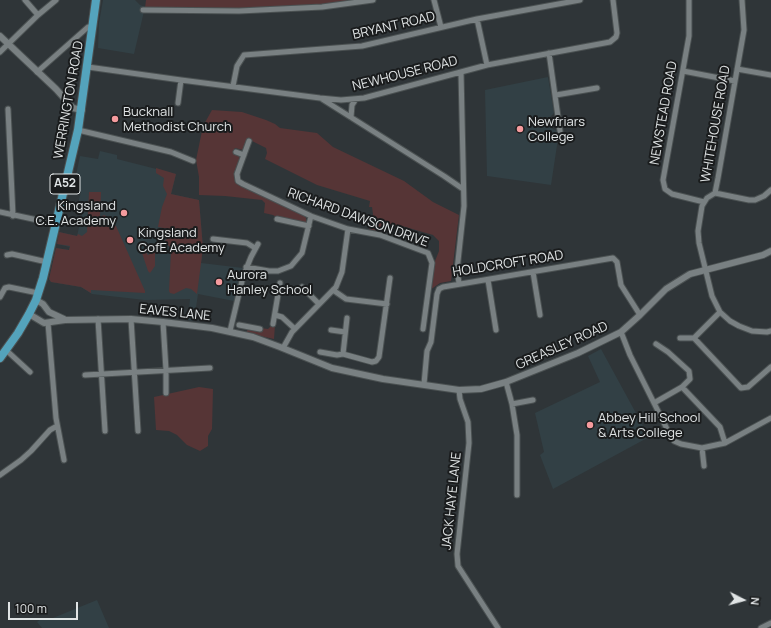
<!DOCTYPE html>
<style>
body{margin:0}
#map{position:relative;width:771px;height:628px;overflow:hidden;background:#2f3538;font-family:Manrope,sans-serif}
canvas{display:block}
.north{position:absolute;left:723px;top:580px;width:40px;height:40px;-webkit-text-stroke:3px #1a1c1d;paint-order:stroke;rotate:96deg;font-size:11px;font-weight:700;line-height:16px;text-align:center;color:#e0e4e5}
.north::after{content:'';display:block;margin:auto;width:14px;height:18px;background:#e0e4e5;clip-path:polygon(50% 0,100% 100%,50% 72%,0 100%)}
.scale{position:absolute;left:8px;top:602px;width:70px;height:18px;box-sizing:border-box;border:2px solid #e0e4e5;border-top:0;padding-left:5px;font-size:12px;line-height:14px;white-space:nowrap;color:#e0e4e5;-webkit-text-stroke:3px #1a1c1d;paint-order:stroke}
</style>
<div id="map">
<canvas width="771" height="628"></canvas>
<div class="north">N</div>
<div class="scale">100 m</div>
</div>
<script>
const ctx = document.querySelector('canvas').getContext('2d');
ctx.lineJoin = 'round';
function paint(path, color) {
  ctx.fillStyle = color;
  ctx.fill(path, 'evenodd');
}
function toPath(rows) {
  const path = new Path2D();
  for (const r of rows) {
    path.moveTo(r[0], r[1]);
    for (let i = 2; i < r.length; i += 2) path.lineTo(r[i], r[i + 1]);
  }
  return path;
}
function strokePath(path, color, width, dash) {
  ctx.strokeStyle = color;
  ctx.lineWidth = width;
  ctx.lineCap = dash ? 'butt' : 'round';
  ctx.setLineDash(dash || []);
  ctx.stroke(path);
}
function drawText(font, color, halo, rows, align = 'center') {
  ctx.font = font + ' Manrope,sans-serif';
  ctx.lineWidth = 4;
  ctx.setLineDash([]);
  ctx.textBaseline = 'middle';
  ctx.strokeStyle = halo;
  ctx.fillStyle = color;
  for (const [text, x, y, turn = 0] of rows) {
    ctx.save();
    ctx.translate(x, y);
    ctx.rotate((+turn || 0) * Math.PI / 180);
    ctx.textAlign = isNaN(turn) ? turn : align;
    if (halo) ctx.strokeText(text, 0, 0);
    ctx.fillText(text, 0, 0);
    ctx.restore();
  }
}
const built = toPath([
 [103,0,135,0,140,5,145,7,134,54,98,48,99,23],
 [548,77,554,113,549,118,551,128,559,132,551,185,487,176,485,90],
 [100,151,117,155,117,159,176,174,171,194,199,200,203,248,201,263,243,268,234,301,198,294,194,321,188,320,190,299,145,300,92,294,81,287,51,282,49,279,56,248,69,250,70,247,57,244,59,232,77,236,84,206,78,204,81,191,73,189,80,156,98,159],
 [601,349,649,437,553,489,540,455,544,452,535,413,600,382,588,356],
 [97,600,109,628,42,628,37,622,42,618,48,620]
]);
const green = toPath([
 [146,0,358,0,321,5,240,9,145,8],
 [212,110,242,112,266,120,275,124,280,128,317,133,333,147,404,181,433,202,459,215,451,281,440,283,430,290,435,261,439,251,439,241,433,235,402,226,392,225,385,222,381,232,369,229,373,214,372,207,369,207,370,201,317,185,265,159,267,153,266,148,248,139,243,150,235,148,233,152,239,156,240,159,234,176,237,183,304,216,306,218,306,222,303,223,278,218,273,215,264,213,265,203,262,200,225,196,199,195,199,177,196,160,203,126],
 [156,168,176,174,171,194,199,200,203,248,197,294,191,289,186,288,174,294,170,293,169,291,171,251,169,246,166,244,162,245,159,247,155,254,155,266,150,273,148,271,142,253,145,251,148,255,151,253,152,253,170,236,169,229,158,227,162,207,167,194,163,186,164,178,156,173],
 [89,192,101,192,100,217,104,215,108,217,106,220,104,219,102,224,108,227,113,225,116,226,145,291,145,293,91,290,91,293,81,287,51,282,49,279,56,248,69,250,70,246,57,244,59,232,77,236,78,234,82,236,87,232],
 [272,325,275,325,274,339,246,333,248,329,261,328,268,329],
 [199,387,213,389,212,429,208,436,208,446,200,451,187,445,177,435,169,431,156,430,154,397]
]);
const minor = toPath([
 [25,0,38,15],
 [434,0,441,27],
 [689,0,689,36,663,180,665,189,672,194,704,202],
 [742,0,744,30,718,178,715,193,707,198,702,206,698,231,699,243,712,296,720,312,730,321,739,326,752,331,767,332,771,331],
 [143,10,239,11,322,7,373,0],
 [477,19,487,65],
 [0,52,38,15,56,0],
 [549,53,560,131],
 [88,67,181,80,320,98,341,100,364,98,487,65,610,42,616,37,617,33,613,0],
 [737,69,771,75],
 [683,71,735,81],
 [37,72,88,27,93,27],
 [233,86,237,66,244,55,362,46,477,19,580,0],
 [556,95,597,88],
 [322,99,444,176,463,189],
 [178,103,181,80],
 [8,109,13,216],
 [351,117,352,105,356,99],
 [551,123,559,122],
 [78,130,171,152,193,161],
 [249,141,237,174,238,181,243,184,311,216,348,229,380,235,428,253,432,263,423,329],
 [236,152,244,155],
 [715,193,749,200,755,200,764,196,771,190],
 [0,212,56,224],
 [277,219,309,226],
 [213,239,247,243,255,248],
 [7,255,12,254,47,262],
 [246,267,269,271,278,271,291,266,302,253,311,216],
 [533,272,540,315],
 [488,280,496,330],
 [459,283,457,270,464,206,461,72],
 [302,287,319,304],
 [273,289,279,290],
 [333,290,346,299,387,304],
 [0,297,5,288,9,287,38,293],
 [720,312,694,338,741,388,748,387,771,367],
 [275,315,282,317,295,329],
 [98,319,105,431],
 [131,319,138,431],
 [163,322,166,370,166,393],
 [48,323,56,418,64,460],
 [273,324,280,283],
 [239,325,260,329],
 [331,330,345,332],
 [230,331,243,277,251,257,258,244],
 [621,332,630,355,669,433,674,441,681,444,702,448,725,443,771,418],
 [680,338,694,338],
 [283,348,292,332,336,287,342,272,348,229],
 [6,350,30,372],
 [320,352,337,355,343,354,372,362,376,361,379,357,390,278],
 [343,354,347,318],
 [85,375,210,368],
 [506,382,512,404,517,435,517,495],
 [424,384,427,351,431,342,437,294,439,289,443,287,613,258,617,262,621,285,640,315],
 [682,387,720,427,725,443],
 [459,390,460,399,468,422,469,443,457,554,458,566,498,628],
 [654,403,682,387,690,379,689,371,668,352,656,344],
 [512,404,533,400],
 [702,448,704,466],
 [0,475,21,460,31,451,50,430,57,426],
 [761,628,771,623]
]);
const tertiary = toPath([
 [0,36,56,89,73,108,82,110],
 [36,300,43,304,49,312,64,319],
 [29,314,44,323,65,320,131,319,163,322,212,328,253,337,280,347,332,368,383,379,459,390,481,389,506,382,578,353,621,332,640,315,666,289,690,274,763,255,771,251]
]);
const trunk = toPath([
 [0,358,18,333,29,314,36,300,43,278,78,130,96,0]
]);
const markers = [
 [115,119,4,"#f59b9e"],
 [520,129,4,"#f59b9e"],
 [124,213,4,"#f59b9e"],
 [130,240,4,"#f59b9e"],
 [219,282,4,"#f59b9e"],
 [590,425,4,"#f59b9e"]
];
const shields = [
 [65,184,30]
];
const shieldNames = [
 ["A52",65,184]
];
const streetNames = [
 ["BRYANT ROAD",394,26,-13],
 ["NEWHOUSE ROAD",405,74,-14],
 ["WERRINGTON ROAD",69,100,-80],
 ["NEWSTEAD ROAD",664,113,-80],
 ["WHITEHOUSE ROAD",716,124,-80],
 ["RICHARD DAWSON DRIVE",358,218,20],
 ["HOLDCROFT ROAD",508,264,-9],
 ["EAVES LANE",175,313,6],
 ["GREASLEY ROAD",562,346,-24],
 ["JACK HAYE LANE",452,501,-84]
];
const poiNames = [
 ["Bucknall",123,112],
 ["Methodist Church",123,127],
 ["Newfriars",528,122],
 ["College",528,137],
 ["Kingsland",116,206,"right"],
 ["C.E. Academy",116,221,"right"],
 ["Kingsland",138,233],
 ["CofE Academy",138,248],
 ["Aurora",227,275],
 ["Hanley School",227,290],
 ["Abbey Hill School",598,418],
 ["& Arts College",598,433]
];
paint(built, '#324045');
paint(green, '#563536');
strokePath(minor, '#4b5152', 7);
strokePath(tertiary, '#4b5152', 8);
strokePath(trunk, '#4b5152', 10);
strokePath(minor, '#798082', 5);
strokePath(tertiary, '#798082', 6);
strokePath(trunk, '#54a3bc', 8);
for (const [x, y, r, color] of markers) {
  const dot = new Path2D();
  dot.arc(x, y, r, 0, 2 * Math.PI);
  ctx.fillStyle = color;
  ctx.fill(dot);
  strokePath(dot, '#1a1c1d', 1.5);
}
for (const [x, y, w] of shields) {
  const box = new Path2D();
  box.roundRect(x - w / 2, y - 10, w, 20, 3);
  ctx.fillStyle = '#1a1c1d';
  ctx.fill(box);
  strokePath(box, '#e0e4e5', 1);
}
drawText('bold 12px', '#e0e4e5', null, shieldNames);
drawText('13px', '#e0e4e5', '#1a1c1d', streetNames);
drawText('13px', '#e0e4e5', '#1a1c1d', poiNames, 'left');
</script>
